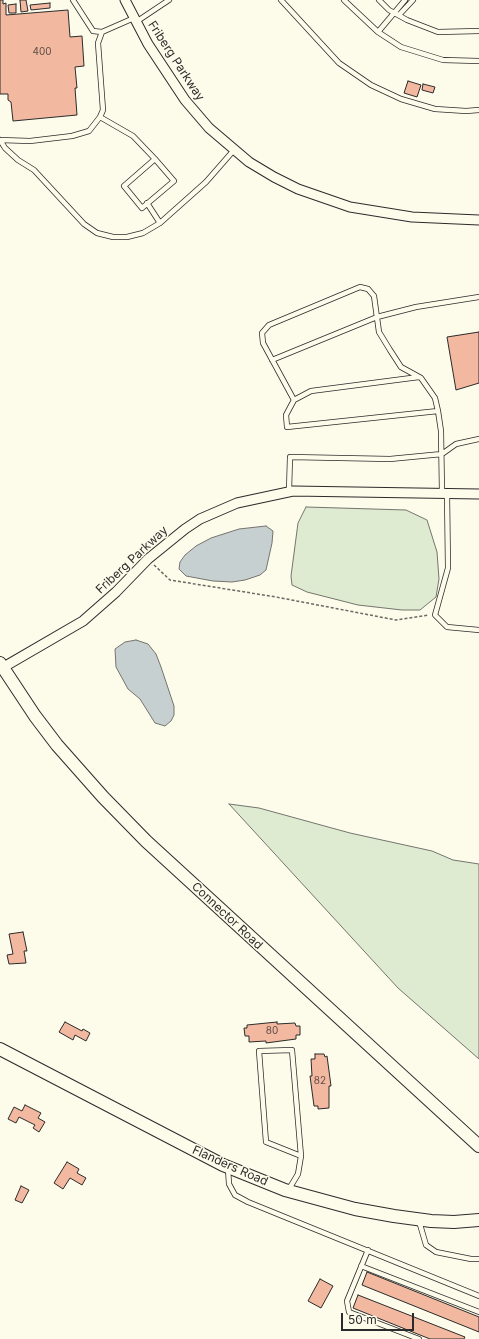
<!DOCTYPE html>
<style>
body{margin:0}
#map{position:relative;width:479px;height:1339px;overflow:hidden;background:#fdfbea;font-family:Inter,sans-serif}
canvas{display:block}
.scale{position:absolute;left:341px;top:1313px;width:73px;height:18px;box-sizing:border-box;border:2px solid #2b2b2b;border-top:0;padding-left:5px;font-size:12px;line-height:14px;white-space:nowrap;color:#2b2b2b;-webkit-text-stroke:3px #fdfbea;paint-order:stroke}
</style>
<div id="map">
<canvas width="479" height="1339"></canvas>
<div class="scale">50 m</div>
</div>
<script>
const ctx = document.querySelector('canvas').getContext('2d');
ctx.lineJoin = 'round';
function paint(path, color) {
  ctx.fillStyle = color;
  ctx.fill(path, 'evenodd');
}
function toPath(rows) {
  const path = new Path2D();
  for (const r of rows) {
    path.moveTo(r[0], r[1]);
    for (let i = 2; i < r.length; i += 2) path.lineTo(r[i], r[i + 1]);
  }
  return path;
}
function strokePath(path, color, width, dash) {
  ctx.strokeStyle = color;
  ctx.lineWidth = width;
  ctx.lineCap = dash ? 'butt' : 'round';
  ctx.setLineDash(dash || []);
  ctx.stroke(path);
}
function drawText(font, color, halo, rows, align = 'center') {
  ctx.font = font + ' Inter,sans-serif';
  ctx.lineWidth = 3;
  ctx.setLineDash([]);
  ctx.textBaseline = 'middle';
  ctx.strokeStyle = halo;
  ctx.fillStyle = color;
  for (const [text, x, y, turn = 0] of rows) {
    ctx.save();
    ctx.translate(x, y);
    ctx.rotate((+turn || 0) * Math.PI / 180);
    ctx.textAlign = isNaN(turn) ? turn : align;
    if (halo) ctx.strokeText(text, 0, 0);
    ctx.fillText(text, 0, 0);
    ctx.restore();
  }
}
const green = toPath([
 [306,507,406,510,427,520,437,552,439,579,436,597,420,610,402,610,358,605,307,592,292,585,291,576,298,523,306,507],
 [229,804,259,808,350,833,432,851,453,860,479,864,479,1059,398,988,229,804]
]);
const water = toPath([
 [266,526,273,531,272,543,266,570,260,575,245,580,232,582,213,581,186,576,179,569,180,562,185,555,196,546,211,538,239,529,266,526],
 [136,640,148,644,156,654,161,667,174,706,174,715,171,721,165,726,155,723,140,699,128,689,116,667,115,649,125,642,136,640]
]);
const building = toPath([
 [0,0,3,0,3,4,6,3,6,15,68,10,70,37,82,36,84,66,75,67,77,88,75,88,77,115,13,121,11,102,8,100,8,94,0,94,0,0],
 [20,0,26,0,28,11,21,12,20,0],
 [50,3,50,8,31,10,30,5,50,3],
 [16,4,16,13,9,13,8,5,16,4],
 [408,81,421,85,417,97,404,93,408,81],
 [423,84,435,87,433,93,422,90,423,84],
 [479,332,479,383,456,390,447,337,479,332],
 [23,932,27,951,24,951,26,963,9,964,7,955,13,954,9,934,23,932],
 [65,1022,82,1031,83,1029,90,1033,86,1041,75,1035,73,1040,59,1032,65,1022],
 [277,1022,277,1024,295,1023,296,1026,300,1026,300,1035,296,1035,296,1039,266,1043,266,1041,249,1042,249,1036,245,1036,244,1028,247,1028,247,1025,277,1022],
 [315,1054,324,1054,325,1057,327,1056,331,1086,329,1086,329,1108,318,1109,318,1106,314,1106,310,1076,312,1076,311,1059,315,1059,315,1054],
 [25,1105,41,1113,38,1118,45,1122,39,1132,33,1128,35,1125,19,1117,16,1123,8,1119,14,1107,22,1111,25,1105],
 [67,1162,79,1169,77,1173,86,1178,82,1185,70,1178,63,1189,54,1183,67,1162],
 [21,1186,29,1190,22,1203,15,1200,21,1186],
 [367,1272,479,1317,479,1332,362,1285,367,1272],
 [320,1279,333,1286,321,1308,308,1301,320,1279],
 [358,1295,465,1337,464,1339,430,1339,353,1308,358,1295]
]);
const path = toPath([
 [154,565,170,580,276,597,396,620,429,615]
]);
const lane = toPath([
 [73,0,93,31,102,32],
 [281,0,339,63,371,85,401,99,435,109,466,111,479,110],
 [344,0,378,32,401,47,443,60,479,61],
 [379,0,389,10,407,20,438,32,479,31],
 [399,15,413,0],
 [134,18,102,32,98,43,103,110,100,117,133,136,155,159,174,181,142,208,124,186,155,159],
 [136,22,169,0],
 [378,32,405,0],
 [0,140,5,148,18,160,34,170,84,224,97,233,113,237,127,237,143,233,160,223],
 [0,140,30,141,72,136,89,131,100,117],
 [147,203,160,223,206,182,234,150],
 [272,360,377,317,416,307,479,297],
 [294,400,311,391,419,377],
 [438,411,287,427,286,415,294,400,263,343,262,333,269,325,360,287,368,289,374,296,379,332,390,350,401,367,421,378,435,398,438,411,441,431,442,493],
 [289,491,290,457,390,459,442,454,456,444,479,439],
 [447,493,448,568,435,615,447,627,479,630],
 [228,1169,229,1184,235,1195,248,1202,479,1296],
 [289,1189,298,1174,301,1156,292,1050,259,1051,266,1142,301,1156],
 [419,1221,426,1245,436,1252,471,1259,479,1259],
 [368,1250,347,1301,349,1312,419,1339],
 [361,1266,479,1312]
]);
const street = toPath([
 [125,0,148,44,185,100,209,128,249,162,274,177,298,189,350,207,412,217,479,220],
 [2,668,83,621,116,592,148,559,185,529,200,519,237,503,293,491,479,494]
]);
const secondary = toPath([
 [0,663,35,716,57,745,103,797,146,841,479,1146],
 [0,1049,223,1165,285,1190,355,1209,394,1216,431,1221,454,1222,479,1220]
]);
const numberNames = [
 ["400",42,52],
 ["80",272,1031],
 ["82",320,1081]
];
const streetNames = [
 ["Friberg Parkway",176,61,57],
 ["Friberg Parkway",132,560,-43],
 ["Connector Road",227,916,43],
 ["Flanders Road",230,1166,24]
];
paint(green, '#deebd1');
strokePath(green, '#74746e', 1);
paint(water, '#c7d0d0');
strokePath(water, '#74746e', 1);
paint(building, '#f2b8a0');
strokePath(building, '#2b2b2b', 1);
strokePath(lane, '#2b2b2b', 6);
strokePath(street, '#2b2b2b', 11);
strokePath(secondary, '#2b2b2b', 14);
strokePath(path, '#6a6964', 1.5, [3, 2]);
strokePath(lane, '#fdfbea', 4.5);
strokePath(street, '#fdfbea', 9);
strokePath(secondary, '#fdfbea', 12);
drawText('10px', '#5d4e48', null, numberNames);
drawText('12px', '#2b2b2b', '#fdfbea', streetNames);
</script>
